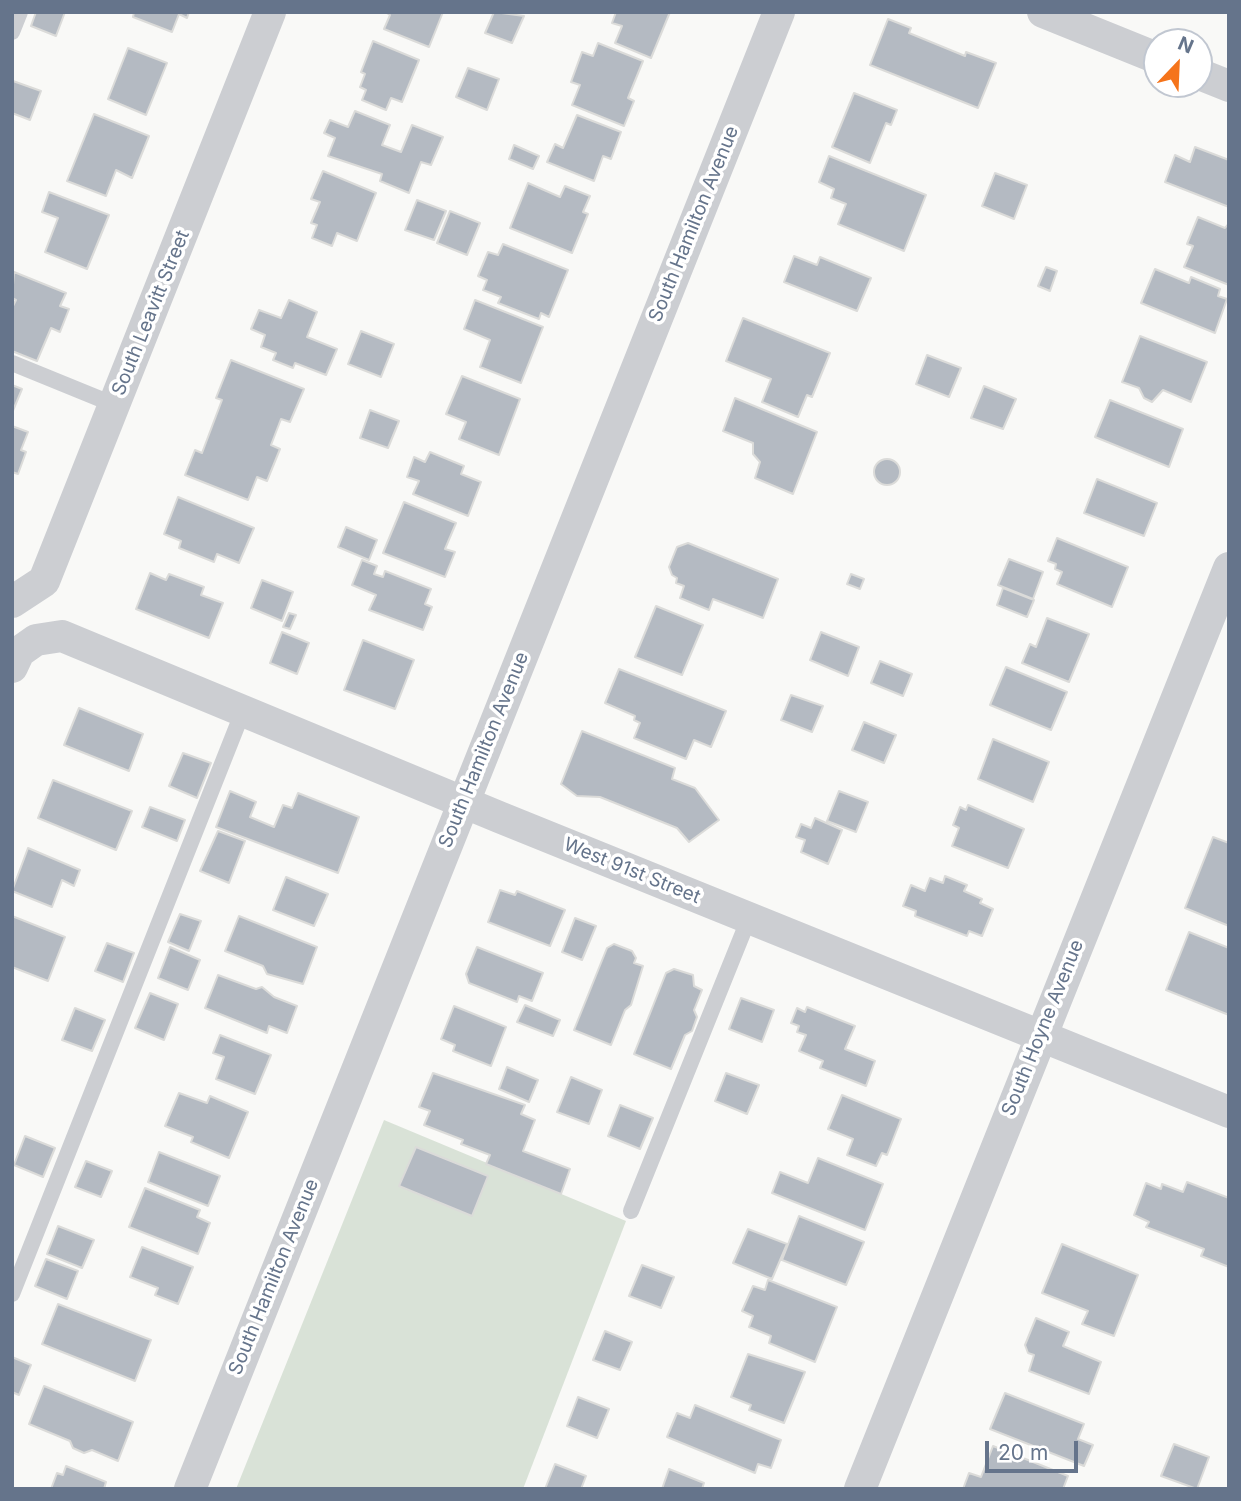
<!DOCTYPE html>
<style>
body{margin:0}
#map{position:relative;width:1241px;height:1501px;overflow:hidden;background:#f9f9f7;font-family:Inter,sans-serif}
canvas{display:block}
.frame{position:absolute;inset:0;border:14px solid #65748b;pointer-events:none}
.north{position:absolute;left:1143px;top:28px;width:70px;height:70px;box-sizing:border-box;background:#fff;border:2px solid #c1c7d1;border-radius:50%;rotate:23deg;font-size:19px;font-weight:700;line-height:28px;text-align:center;color:#65748b}
.north::after{content:'';display:block;margin:auto;width:24px;height:32px;background:#f5741b;clip-path:polygon(50% 0,100% 100%,50% 72%,0 100%)}
.scale{position:absolute;left:985px;top:1441px;width:93px;height:32px;box-sizing:border-box;border:4px solid #65748b;border-top:0;padding-left:9px;font-size:21px;line-height:24px;white-space:nowrap;color:#65748b;-webkit-text-stroke:5px #fff;paint-order:stroke}
</style>
<div id="map">
<canvas width="1241" height="1501"></canvas>
<div class="frame"></div>
<div class="north">N</div>
<div class="scale">20 m</div>
</div>
<script>
const ctx = document.querySelector('canvas').getContext('2d');
ctx.lineJoin = 'round';
function paint(path, color) {
  ctx.fillStyle = color;
  ctx.fill(path, 'evenodd');
}
function toPath(rows) {
  const path = new Path2D();
  for (const r of rows) {
    if (r.length === 3) {
      path.moveTo(r[0] + r[2], r[1]);
      path.arc(r[0], r[1], r[2], 0, 2 * Math.PI);
      continue;
    }
    path.moveTo(r[0], r[1]);
    for (let i = 2; i < r.length; i += 2) path.lineTo(r[i], r[i + 1]);
  }
  return path;
}
function strokePath(path, color, width, dash) {
  ctx.strokeStyle = color;
  ctx.lineWidth = width;
  ctx.lineCap = dash ? 'butt' : 'round';
  ctx.setLineDash(dash || []);
  ctx.stroke(path);
}
function drawText(font, color, halo, rows, align = 'center') {
  ctx.font = font + ' Inter,sans-serif';
  ctx.lineWidth = 7;
  ctx.setLineDash([]);
  ctx.textBaseline = 'middle';
  ctx.strokeStyle = halo;
  ctx.fillStyle = color;
  for (const [text, x, y, turn = 0] of rows) {
    ctx.save();
    ctx.translate(x, y);
    ctx.rotate((+turn || 0) * Math.PI / 180);
    ctx.textAlign = isNaN(turn) ? turn : align;
    if (halo) ctx.strokeText(text, 0, 0);
    ctx.fillText(text, 0, 0);
    ctx.restore();
  }
}
const green = toPath([
 [384,1120,626,1221,523,1489,236,1489]
]);
const building = toPath([
 [36,12,65,12,56,36,31,26,36,12],
 [134,12,189,12,187,18,179,14,172,32,133,17,134,12],
 [443,12,429,47,384,29,390,15,385,12,443,12],
 [494,12,524,16,512,43,485,33,494,12],
 [616,12,670,12,651,58,615,43,622,26,612,23,616,12],
 [888,19,911,28,909,33,965,56,966,52,996,63,978,108,870,65,888,19],
 [373,41,419,60,402,102,391,98,386,110,362,100,366,90,360,87,365,74,361,72,373,41],
 [598,43,643,61,628,98,634,101,624,126,572,105,580,85,571,82,582,52,593,56,598,43],
 [128,48,167,63,146,115,108,99,128,48],
 [468,68,499,79,487,110,456,97,468,68],
 [13,81,41,91,30,120,12,113,13,81],
 [854,93,897,110,891,125,886,123,870,163,832,147,854,93],
 [355,111,390,125,382,145,401,152,412,125,443,137,431,165,421,162,409,193,380,181,382,174,328,156,335,138,324,133,330,120,348,127,355,111],
 [94,114,149,136,132,178,116,170,106,196,67,181,94,114],
 [577,115,621,132,611,159,603,156,594,181,547,162,555,144,563,148,577,115],
 [514,145,539,156,533,169,509,159,514,145],
 [1195,147,1229,160,1229,207,1165,182,1175,155,1190,162,1195,147],
 [829,156,926,195,904,251,838,224,846,204,831,198,834,189,819,182,829,156],
 [323,171,376,193,357,241,337,233,332,246,312,238,317,225,311,223,320,202,311,199,323,171],
 [995,173,1027,185,1014,219,982,206,995,173],
 [528,183,560,197,565,186,590,196,583,212,588,214,572,253,510,228,528,183],
 [49,192,109,215,87,269,45,252,58,218,42,212,49,192],
 [417,200,446,211,434,240,405,230,417,200],
 [450,211,480,223,467,255,437,243,450,211],
 [1198,217,1225,228,1229,223,1229,285,1184,267,1193,246,1187,244,1198,217],
 [503,244,568,270,549,317,541,313,539,319,498,303,501,297,483,290,487,280,478,276,488,252,498,255,503,244],
 [794,256,817,265,820,257,871,278,857,311,784,282,794,256],
 [1046,267,1057,271,1050,291,1038,286,1046,267],
 [1155,269,1189,283,1191,277,1220,289,1218,296,1227,299,1215,333,1141,303,1155,269],
 [14,272,66,293,60,306,69,309,60,332,51,328,37,361,12,351,12,308,16,300,12,298,14,272],
 [289,300,317,312,307,337,337,349,326,375,295,363,293,368,273,360,276,353,261,347,265,335,251,329,259,310,281,318,289,300],
 [475,300,543,327,521,383,480,367,490,340,464,329,475,300],
 [743,318,830,353,812,397,807,395,798,417,762,402,771,379,726,361,743,318],
 [361,331,394,344,381,377,348,364,361,331],
 [1140,336,1207,362,1191,402,1163,390,1152,402,1144,398,1139,388,1122,382,1140,336],
 [927,355,961,368,949,397,916,384,927,355],
 [231,360,304,389,290,422,281,419,271,445,280,449,267,481,257,477,248,500,185,475,195,450,202,453,222,400,216,398,231,360],
 [462,376,520,399,499,455,459,439,466,422,446,414,462,376],
 [12,385,22,389,12,413,12,385],
 [984,386,1016,399,1003,429,971,418,984,386],
 [735,398,817,432,793,494,755,478,760,462,753,454,753,443,723,431,735,398],
 [1110,400,1183,429,1169,467,1095,437,1110,400],
 [370,410,399,421,388,448,360,438,370,410],
 [12,426,28,432,21,450,26,452,18,474,12,472,12,426],
 [430,452,464,466,461,474,481,482,468,516,413,494,419,481,407,477,414,457,425,462,430,452],
 [887,472,13],
 [1097,479,1157,503,1144,536,1084,513,1097,479],
 [178,497,254,528,239,563,217,554,214,562,179,548,181,541,164,534,178,497],
 [404,502,456,523,445,549,455,552,445,577,383,553,404,502],
 [346,527,377,540,369,560,338,547,346,527],
 [1057,538,1128,567,1112,607,1057,584,1062,572,1055,569,1056,564,1048,561,1057,538],
 [688,543,778,579,763,618,713,599,709,610,680,598,684,586,676,583,677,578,672,575,669,567,677,547,688,543],
 [1009,559,1043,572,1033,599,998,585,1009,559],
 [362,560,377,566,374,574,383,577,385,571,431,589,425,604,432,607,423,630,369,610,376,595,352,585,362,560],
 [150,573,166,580,169,574,204,587,201,595,223,603,209,638,136,609,150,573],
 [851,574,864,579,860,589,847,584,851,574],
 [262,580,293,592,282,621,251,608,262,580],
 [1003,588,1034,600,1027,617,997,605,1003,588],
 [656,606,703,625,682,675,635,657,656,606],
 [289,613,296,615,290,629,283,627,289,613],
 [1047,618,1089,634,1069,682,1022,663,1030,644,1036,647,1047,618],
 [282,632,309,643,297,674,270,663,282,632],
 [821,632,859,647,848,676,810,660,821,632],
 [363,640,414,660,395,709,344,690,363,640],
 [880,661,912,674,903,696,871,683,880,661],
 [1006,667,1067,692,1051,730,990,705,1006,667],
 [619,669,726,711,711,747,694,740,686,759,634,738,640,723,634,720,635,716,605,703,619,669],
 [791,695,823,706,812,732,781,720,791,695],
 [79,708,143,734,129,771,64,745,79,708],
 [864,722,896,735,884,763,852,750,864,722],
 [582,731,675,768,672,779,695,788,719,820,689,842,677,828,600,797,577,796,561,784,582,731],
 [993,739,1049,762,1033,802,978,779,993,739],
 [183,753,211,763,197,798,169,786,183,753],
 [53,780,132,811,116,850,38,818,53,780],
 [230,791,256,802,250,817,274,827,283,805,292,808,298,793,359,817,338,873,216,827,230,791],
 [839,791,868,802,856,832,827,821,839,791],
 [968,805,1024,829,1008,868,952,846,959,828,953,825,960,807,966,810,968,805],
 [150,807,185,820,177,841,142,827,150,807],
 [815,818,842,830,828,864,801,852,805,840,796,837,801,824,811,828,815,818],
 [218,831,245,841,229,883,200,871,218,831],
 [1213,837,1229,843,1229,926,1185,908,1213,837],
 [28,848,80,870,74,886,62,880,52,907,12,891,28,848],
 [945,876,967,885,964,891,982,899,980,903,993,909,982,936,969,931,967,936,915,916,916,911,903,906,911,885,925,891,930,878,943,883,945,876],
 [286,877,328,894,314,926,273,910,286,877],
 [500,890,515,895,517,891,565,910,550,946,488,922,500,890],
 [180,914,201,921,189,951,168,942,180,914],
 [12,916,65,937,48,981,12,967,12,916],
 [239,916,317,947,303,984,267,974,263,966,225,951,239,916],
 [575,918,596,926,582,960,562,952,575,918],
 [1189,932,1229,948,1229,1015,1166,990,1189,932],
 [107,943,134,953,123,982,95,971,107,943],
 [614,944,632,951,636,958,634,963,643,966,631,1005,625,1010,611,1045,574,1030,607,948,614,944],
 [170,947,200,960,188,990,158,978,170,947],
 [477,947,543,973,532,1001,519,996,517,1002,469,983,466,974,477,947],
 [674,969,693,975,694,986,702,990,694,1010,697,1017,692,1031,685,1035,671,1069,634,1054,666,973,674,969],
 [218,975,256,989,262,987,274,997,297,1006,287,1033,269,1026,267,1033,205,1008,218,975],
 [150,993,178,1004,164,1040,135,1028,150,993],
 [741,998,774,1010,762,1042,729,1029,741,998],
 [525,1005,560,1020,553,1036,517,1022,525,1005],
 [454,1006,506,1027,491,1066,453,1051,455,1045,441,1039,454,1006],
 [807,1007,855,1026,845,1049,875,1061,866,1086,820,1068,823,1061,799,1051,806,1035,797,1032,799,1026,791,1023,797,1008,805,1012,807,1007],
 [75,1008,105,1020,92,1051,62,1040,75,1008],
 [220,1035,271,1055,255,1094,216,1079,224,1057,213,1053,220,1035],
 [507,1067,538,1080,529,1102,499,1089,507,1067],
 [433,1073,525,1105,521,1114,535,1120,523,1151,570,1169,561,1194,486,1164,490,1155,461,1144,463,1140,424,1125,430,1111,419,1107,433,1073],
 [726,1073,759,1085,747,1114,715,1101,726,1073],
 [571,1077,602,1090,589,1124,557,1112,571,1077],
 [179,1093,207,1103,210,1096,248,1112,229,1158,191,1142,193,1137,165,1126,179,1093],
 [842,1095,901,1119,887,1155,882,1153,876,1166,847,1155,853,1139,828,1129,842,1095],
 [620,1105,653,1118,640,1149,608,1136,620,1105],
 [25,1136,55,1148,43,1177,14,1165,25,1136],
 [416,1147,488,1176,472,1216,399,1186,416,1147],
 [159,1152,220,1176,208,1206,148,1182,159,1152],
 [818,1158,883,1184,865,1230,772,1193,780,1172,808,1183,818,1158],
 [86,1161,112,1171,101,1197,75,1187,86,1161],
 [1187,1182,1229,1198,1229,1267,1201,1256,1204,1249,1146,1227,1149,1222,1134,1215,1146,1183,1161,1189,1162,1184,1183,1192,1187,1182],
 [145,1188,200,1210,197,1217,210,1223,198,1254,129,1227,145,1188],
 [799,1216,864,1242,846,1285,782,1260,799,1216],
 [58,1226,94,1240,82,1268,47,1254,58,1226],
 [748,1229,787,1244,772,1279,733,1263,748,1229],
 [1062,1244,1138,1275,1114,1336,1082,1324,1088,1311,1042,1293,1062,1244],
 [142,1247,193,1267,178,1304,155,1295,158,1288,130,1277,142,1247],
 [46,1259,78,1271,67,1299,35,1286,46,1259],
 [642,1265,674,1277,661,1308,629,1296,642,1265],
 [768,1280,837,1307,815,1362,769,1343,771,1336,749,1327,753,1316,742,1311,753,1286,765,1290,768,1280],
 [58,1304,151,1340,135,1381,42,1344,58,1304],
 [1036,1318,1069,1332,1063,1346,1101,1362,1089,1394,1029,1371,1034,1355,1028,1353,1025,1345,1036,1318],
 [605,1331,632,1342,620,1370,593,1360,605,1331],
 [748,1354,805,1372,784,1423,749,1410,751,1405,731,1397,748,1354],
 [12,1357,31,1365,19,1395,12,1392,12,1357],
 [44,1386,133,1422,118,1461,92,1450,84,1453,73,1448,70,1441,29,1424,44,1386],
 [1005,1393,1084,1424,1078,1439,1093,1445,1084,1466,990,1429,1005,1393],
 [578,1397,609,1409,597,1438,567,1426,578,1397],
 [695,1405,781,1440,771,1468,758,1464,755,1473,667,1437,677,1413,690,1418,695,1405],
 [1174,1444,1209,1457,1197,1489,1161,1476,1174,1444],
 [993,1446,1068,1476,1063,1489,963,1489,969,1473,981,1477,993,1446],
 [555,1464,586,1476,581,1489,545,1489,555,1464],
 [66,1466,106,1482,104,1489,51,1489,57,1473,63,1475,66,1466],
 [669,1469,704,1483,702,1489,662,1489,669,1469]
]);
const lane = toPath([
 [12,32,20,12],
 [12,363,115,405],
 [631,1211,749,918],
 [12,1294,243,711]
]);
const street = toPath([
 [1043,12,1157,58],
 [1199,74,1229,86],
 [12,602,44,581,270,12],
 [12,667,19,652,36,640,62,636,499,817,1229,1112],
 [190,1489,779,12],
 [860,1489,1229,568]
]);
const streetNames = [
 ["South Hamilton Avenue",694,224,-68],
 ["South Leavitt Street",151,313,-68],
 ["South Hamilton Avenue",484,750,-68],
 ["West 91st Street",632,871,22],
 ["South Hoyne Avenue",1043,1028,-68],
 ["South Hamilton Avenue",274,1277,-68]
];
paint(green, '#d9e2d7');
paint(building, '#b4bac2');
strokePath(building, '#dbdbd9', 2);
strokePath(lane, '#ccced2', 16);
strokePath(street, '#ccced2', 32);
drawText('19px', '#65748b', '#fff', streetNames);
</script>
